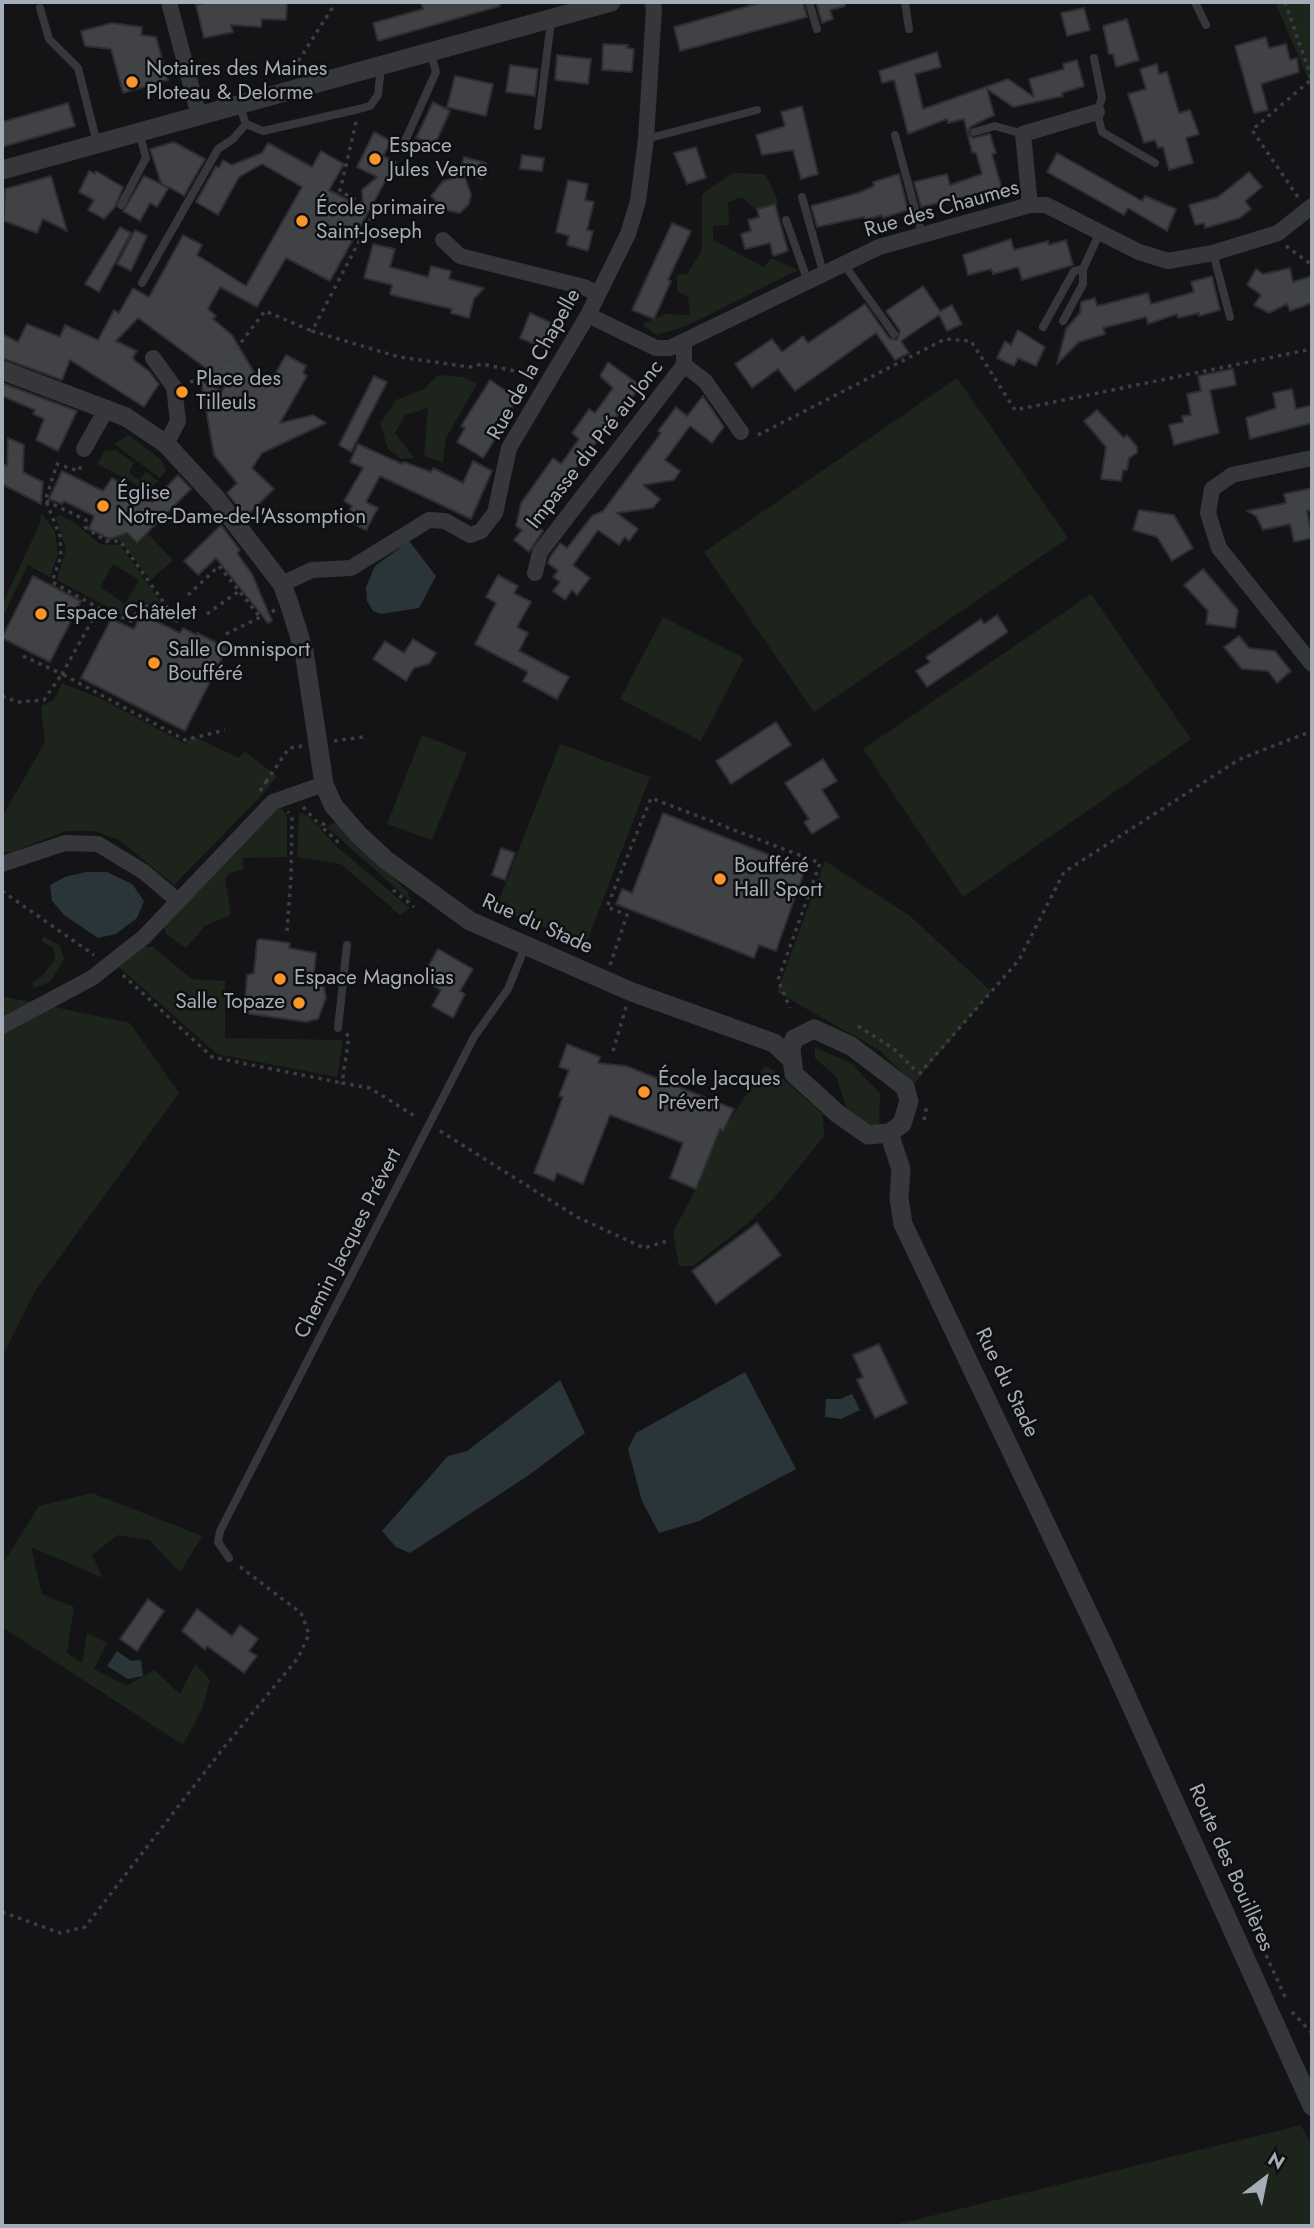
<!DOCTYPE html>
<meta charset="utf-8">
<style>
body{margin:0}
#map{position:relative;width:1314px;height:2228px;overflow:hidden;background:#141416;font-family:Jost,sans-serif}
canvas{display:block}
.frame{position:absolute;inset:0;border:4px solid #a5adb7;pointer-events:none}
.north{position:absolute;left:1230px;top:2144px;width:70px;height:70px;-webkit-text-stroke:5px #0f0f11;paint-order:stroke;rotate:32deg;font-size:19px;font-weight:700;line-height:28px;text-align:center;color:#a5adb7}
.north::after{content:'';display:block;margin:auto;width:24px;height:32px;background:#a5adb7;clip-path:polygon(50% 0,100% 100%,50% 72%,0 100%)}
</style>
<div id="map">
<canvas width="1314" height="2228"></canvas>
<div class="frame"></div>
<div class="north">N</div>
</div>
<script>
const ctx = document.querySelector('canvas').getContext('2d');
ctx.lineJoin = 'round';
function paint(path, color) {
  ctx.fillStyle = color;
  ctx.fill(path, 'evenodd');
}
function toPath(rows) {
  const path = new Path2D();
  for (const r of rows) {
    path.moveTo(r[0], r[1]);
    for (let i = 2; i < r.length; i += 2) path.lineTo(r[i], r[i + 1]);
  }
  return path;
}
function strokePath(path, color, width, dash) {
  ctx.strokeStyle = color;
  ctx.lineWidth = width;
  ctx.lineCap = dash ? 'butt' : 'round';
  ctx.setLineDash(dash || []);
  ctx.stroke(path);
}
function drawText(font, color, halo, rows, align = 'center') {
  ctx.font = font + ' Jost,sans-serif';
  ctx.lineWidth = 5;
  ctx.setLineDash([]);
  ctx.textBaseline = 'middle';
  ctx.strokeStyle = halo;
  ctx.fillStyle = color;
  for (const [text, x, y, turn = 0] of rows) {
    ctx.save();
    ctx.translate(x, y);
    ctx.rotate((+turn || 0) * Math.PI / 180);
    ctx.textAlign = isNaN(turn) ? turn : align;
    if (halo) ctx.strokeText(text, 0, 0);
    ctx.fillText(text, 0, 0);
    ctx.restore();
  }
}
const green = toPath([
 [1275,2,1312,2,1311,86],
 [733,173,765,174,779,203,756,210,742,197,728,202,729,225,713,226,713,240,764,267,771,258,798,270,684,327,656,335,642,324,666,314,690,315,688,297,677,291,677,275,687,274,702,250,702,194],
 [438,375,463,377,477,384,446,438,443,462,424,456,428,408,405,415,395,433,414,458,401,459,388,449,380,423,396,400,424,389],
 [957,378,1068,538,814,712,704,552],
 [129,435,161,460,166,471,160,478,114,444],
 [116,450,134,463,129,472,139,480,146,472,158,481,141,497,137,494,136,484,97,464,105,451],
 [41,512,55,532,58,554,50,577,28,565,2,618,2,605,40,523],
 [59,515,75,523,100,544,120,545,169,614,139,599,127,617,57,580,66,549,56,518],
 [113,564,139,580,125,604,100,587],
 [124,532,137,545,148,534,173,560,151,580,117,537],
 [1091,594,1191,739,963,897,863,749],
 [663,617,744,658,701,741,620,699],
 [62,683,104,700,186,744,191,735,239,758,244,751,277,776,261,796,174,885,119,840,95,831,66,831,12,852,2,852,2,817,45,742,41,706,54,700],
 [422,735,467,753,432,840,387,824],
 [560,744,650,777,586,944,496,908],
 [281,808,287,816,287,857,243,858,243,870,229,873,225,879,231,915,205,926,186,948,166,934,164,926,273,809],
 [299,812,308,816,338,848,410,908,400,915,341,864,297,857],
 [336,822,407,891,411,902,327,827],
 [825,861,910,916,991,991,914,1084,879,1050,777,992],
 [44,936,60,946,64,959,51,981,34,989,32,983,44,974,55,959,53,948,41,941],
 [144,947,153,947,192,979,225,981,225,1038,343,1040,337,1077,217,1054,119,967],
 [2,996,130,1023,179,1093,35,1291,2,1357],
 [815,1047,852,1064,880,1093,879,1125,862,1125,847,1109,836,1077,815,1058],
 [764,1066,773,1070,823,1114,824,1136,774,1198,747,1224,693,1266,679,1266,673,1232,696,1189,720,1129,724,1130],
 [92,1493,202,1536,180,1572,149,1540,118,1535,92,1555,103,1578,31,1547,42,1594,74,1607,67,1653,82,1663,87,1633,107,1643,94,1669,127,1686,154,1670,180,1694,195,1664,210,1680,203,1707,183,1745,2,1627,2,1565,39,1506],
 [1301,2125,1312,2146,1312,2226,890,2226]
]);
const water = toPath([
 [409,541,436,576,419,608,381,614,373,611,367,601,366,587,375,566],
 [86,872,107,872,132,884,144,901,137,918,116,934,98,938,64,915,52,901,50,885,65,877],
 [745,1372,796,1469,699,1521,659,1533,642,1501,628,1449,636,1433],
 [560,1380,585,1433,529,1475,410,1553,396,1547,382,1531,448,1456,467,1451],
 [852,1394,860,1410,841,1419,825,1417,826,1399,840,1399],
 [117,1651,131,1661,141,1660,143,1676,128,1679,107,1666]
]);
const building = toPath([
 [211,2,287,2,286,20,262,19,261,27,231,25,233,32,204,38,196,5,211,2],
 [421,2,500,2,500,6,378,41,373,23,423,9,421,2],
 [763,2,803,2,807,17,680,51,674,27,763,2],
 [816,2,845,2,845,6,830,10,833,19,822,23,816,2],
 [1084,8,1090,30,1067,36,1061,13,1084,8],
 [1127,19,1139,60,1116,67,1113,54,1109,54,1103,26,1127,19],
 [112,23,142,27,141,35,156,37,168,80,123,93,111,49,85,46,81,31,112,23],
 [1266,37,1269,48,1286,44,1290,60,1297,58,1299,72,1261,84,1268,110,1254,113,1235,46,1266,37],
 [603,44,628,45,627,48,634,49,632,72,602,70,603,44],
 [937,52,941,67,915,74,923,109,1008,79,1034,97,1029,79,1064,69,1063,64,1077,60,1084,86,1062,93,1063,96,1013,107,987,89,994,115,970,127,968,133,973,138,990,134,996,153,992,154,1002,189,921,207,914,182,947,174,950,185,982,174,976,153,972,152,964,119,948,123,947,119,908,134,894,80,882,83,879,71,937,52],
 [557,55,591,59,588,84,555,80,557,55],
 [1157,64,1159,74,1167,72,1179,113,1190,110,1199,134,1186,138,1193,163,1169,170,1163,147,1158,148,1155,140,1144,143,1128,94,1146,89,1140,69,1157,64],
 [510,65,538,69,535,96,506,92,510,65],
 [455,76,493,84,486,116,447,107,455,76],
 [433,102,450,111,435,144,416,138,433,102],
 [68,103,75,126,2,147,2,122,68,103],
 [802,106,818,174,801,179,793,150,762,155,756,135,785,126,781,112,802,106],
 [374,132,391,141,383,156,396,162,330,281,286,258,257,307,220,287,208,309,216,316,213,319,232,335,258,379,275,374,286,355,306,366,303,373,307,376,280,423,313,415,326,423,262,453,252,468,274,489,246,517,227,493,237,483,214,455,201,381,222,391,226,383,138,318,116,341,137,351,133,357,135,361,149,371,159,384,144,407,70,360,62,380,2,358,2,334,18,342,27,324,60,337,65,325,98,340,114,310,119,313,133,288,149,297,183,235,202,245,197,255,246,286,302,187,262,164,239,177,218,215,196,202,216,166,219,168,223,160,232,165,262,153,268,143,312,167,321,151,344,164,329,190,363,208,362,190,377,177,357,167,374,132],
 [174,142,205,159,184,196,169,187,157,207,150,203,140,221,123,211,144,176,167,187,161,183,150,149,174,142],
 [696,147,706,178,687,184,674,153,696,147],
 [1057,153,1142,201,1145,196,1176,209,1167,231,1128,208,1124,215,1047,172,1057,153],
 [522,155,544,158,542,171,520,169,522,155],
 [464,157,486,163,482,179,460,173,464,157],
 [89,171,95,174,96,171,123,187,115,207,104,219,88,210,94,200,79,192,89,171],
 [1249,172,1262,187,1245,201,1251,209,1240,218,1205,228,1204,223,1195,225,1189,205,1218,197,1249,172],
 [899,174,908,210,883,218,882,215,865,220,864,217,817,227,811,206,858,193,874,186,873,182,899,174],
 [464,175,471,194,469,204,460,213,445,210,431,196,443,181,464,175],
 [51,176,67,231,43,219,37,233,4,221,5,189,51,176],
 [568,180,588,184,585,200,594,202,587,230,593,231,588,251,567,245,569,236,556,232,568,180],
 [775,204,788,251,773,256,770,243,745,249,741,234,751,231,748,220,759,217,757,209,775,204],
 [672,223,691,231,668,280,671,281,654,319,632,310,672,223],
 [120,227,131,233,99,292,85,284,120,227],
 [135,230,147,236,131,271,117,264,135,230],
 [1011,239,1014,250,1048,241,1049,245,1066,240,1073,265,1022,280,1018,267,993,274,991,269,968,275,963,255,1011,239],
 [373,244,395,249,390,267,428,277,431,266,451,271,449,279,484,288,474,299,469,318,451,313,452,309,396,296,390,294,392,285,364,278,373,244],
 [1290,268,1293,282,1312,276,1312,303,1290,311,1287,304,1269,313,1254,305,1261,295,1247,285,1256,269,1263,274,1290,268],
 [1212,276,1220,310,1199,316,1199,313,1178,318,1177,314,1148,324,1146,317,1103,328,1105,334,1079,342,1057,364,1066,329,1080,313,1081,302,1095,298,1097,306,1148,293,1151,304,1194,292,1191,282,1212,276],
 [923,286,940,311,952,305,962,324,947,331,939,315,901,341,909,353,895,360,876,333,795,391,778,369,752,388,735,364,772,339,782,352,803,336,808,343,865,304,889,338,897,340,900,331,886,311,923,286],
 [530,313,554,324,542,347,520,338,530,313],
 [1018,330,1045,347,1036,366,1018,358,1014,366,997,358,1005,341,1011,345,1018,330],
 [608,362,641,386,544,508,547,510,536,525,543,531,529,552,514,540,522,530,516,526,521,503,553,458,561,464,579,439,572,433,589,409,595,413,613,388,600,376,608,362],
 [1233,369,1236,385,1210,390,1219,433,1174,445,1169,425,1183,422,1182,416,1191,415,1187,394,1201,391,1198,376,1233,369],
 [374,376,387,382,351,452,339,445,374,376],
 [490,380,517,398,510,411,512,412,483,458,457,442,465,428,461,426,490,380],
 [2,383,77,411,58,451,36,440,44,419,33,414,35,410,2,396,2,383],
 [1292,389,1296,409,1312,405,1312,423,1250,439,1246,418,1276,408,1273,393,1292,389],
 [703,396,724,427,712,443,690,426,665,460,680,471,674,480,643,485,660,499,653,508,617,513,638,529,629,541,625,537,619,545,598,530,573,565,590,578,577,595,572,590,565,600,553,591,560,582,553,577,558,571,548,563,550,557,560,543,567,548,592,516,603,511,661,433,658,431,676,407,687,416,703,396],
 [1097,410,1124,438,1127,435,1137,447,1137,453,1129,458,1127,470,1123,470,1121,481,1101,479,1106,447,1084,421,1097,410],
 [8,438,24,445,23,472,43,482,41,504,2,484,2,463,7,466,8,438],
 [358,444,402,464,404,462,431,472,433,468,463,483,473,461,492,471,471,519,380,476,366,502,378,508,366,530,345,519,352,506,344,501,363,468,350,462,358,444],
 [62,471,103,491,112,478,152,502,178,475,191,489,137,543,127,533,110,539,89,529,94,516,64,501,62,504,49,499,62,471],
 [1312,488,1312,510,1307,511,1312,538,1294,542,1290,524,1263,530,1256,516,1247,511,1286,503,1284,494,1312,488],
 [1139,510,1174,515,1193,548,1172,561,1157,537,1133,530,1139,510],
 [221,525,240,550,237,553,252,574,272,621,268,623,216,558,198,575,184,561,221,525],
 [1203,569,1238,610,1235,628,1206,624,1208,611,1184,585,1203,569],
 [498,575,518,586,514,593,531,602,517,627,528,633,519,651,569,677,557,699,523,681,528,672,475,644,496,603,486,597,498,575],
 [33,576,81,601,50,662,2,638,33,576],
 [141,614,180,633,183,628,196,635,197,633,227,648,185,731,81,678,111,619,134,629,141,614],
 [997,615,1008,632,927,687,916,671,930,662,926,657,981,619,984,624,997,615],
 [1239,636,1249,648,1275,651,1291,671,1277,683,1268,671,1242,669,1224,647,1239,636],
 [413,639,436,653,429,664,414,668,406,681,373,659,385,641,404,653,413,639],
 [776,722,791,745,731,784,716,761,776,722],
 [823,759,837,781,822,790,839,817,812,834,804,822,809,819,785,783,823,759],
 [663,813,805,869,776,951,759,945,754,958,616,904,622,889,632,893,663,813],
 [501,848,515,853,505,880,492,875,501,848],
 [260,939,290,943,289,948,316,953,313,983,324,987,326,998,318,1019,306,1022,244,1013,247,975,254,973,257,941,260,939],
 [438,949,473,969,460,991,465,994,453,1018,432,1006,441,990,421,979,438,949],
 [567,1044,600,1057,598,1063,626,1066,734,1109,723,1131,720,1129,696,1189,670,1178,683,1143,610,1115,583,1184,557,1173,554,1181,534,1173,563,1097,559,1096,569,1070,559,1067,567,1044],
 [757,1223,781,1255,716,1304,692,1271,757,1223],
 [879,1344,907,1403,875,1418,857,1380,863,1377,853,1355,879,1344],
 [148,1599,164,1611,137,1651,120,1639,148,1599],
 [197,1609,232,1636,240,1625,258,1639,249,1651,257,1656,244,1673,207,1646,205,1650,182,1631,197,1609]
]);
const path = toPath([
 [1285,2,1312,79,1252,130,1298,197],
 [298,69,297,63,336,2],
 [356,122,340,191,375,211,312,331,399,357,470,367,482,364,534,375],
 [1286,246,1312,265],
 [190,382,217,374,265,311,312,331],
 [758,435,945,339,971,341,1015,410,1312,349],
 [46,501,86,520,85,527,106,541,120,541,177,621,142,604,131,621,99,608,52,582,61,556,60,536,46,501,47,495,57,464,79,471,81,465],
 [188,595,219,566,260,617],
 [207,614,239,591],
 [226,634,275,610],
 [23,656,62,674,99,608],
 [2,696,17,702,44,700,62,674,185,740,225,730],
 [334,741,363,737],
 [266,782,289,748,302,746],
 [260,791,266,782,269,787],
 [303,807,321,826],
 [325,823,321,826,340,844],
 [393,890,414,907],
 [2,891,94,955],
 [287,931,291,877,292,817,288,812],
 [610,965,627,915,607,907,651,798,820,863,778,980,790,1008],
 [123,975,212,1057,342,1083],
 [858,1026,894,1049,914,1069],
 [346,1034,349,1036,342,1083,370,1088,418,1118],
 [613,1051,626,1007],
 [919,1074,1019,960,1064,872,1240,759,1312,731],
 [924,1120,927,1104],
 [440,1131,577,1217,644,1248,671,1240],
 [2,1912,60,1933,85,1927,225,1746,298,1658,309,1634,301,1613,239,1566],
 [1266,1955,1286,1999],
 [1292,2012,1312,2033]
]);
const service = toPath([
 [809,2,817,29],
 [905,2,909,29],
 [1195,2,1206,25],
 [40,8,49,39,78,68,97,143],
 [1094,58,1102,98,1097,112,1102,132,1155,163],
 [239,105,246,124,263,131,359,109,370,106,378,95,381,67],
 [538,126,551,21],
 [974,132,995,126,1023,134],
 [895,135,922,235],
 [646,139,757,110],
 [405,141,436,72,431,54],
 [802,197,823,272],
 [121,205,146,158,139,132],
 [786,220,807,279],
 [1213,253,1230,317],
 [843,263,894,334],
 [142,283,218,149,233,139,246,124],
 [1063,321,1083,284,1083,269,1100,232],
 [1043,327,1074,271,1083,269],
 [338,1028,347,945],
 [229,1558,218,1542,220,1531,474,1037,508,989,525,947]
]);
const minor = toPath([
 [169,2,199,116],
 [1030,205,1023,134,1097,112],
 [443,240,460,256,584,287,598,294],
 [588,315,656,348,670,348,879,247,1030,205,1046,205,1139,252,1168,261,1213,253,1278,233,1312,206],
 [153,358,174,387,178,421,166,444],
 [684,365,705,381,741,432],
 [84,449,107,408],
 [1312,458,1232,475,1212,489,1208,513,1219,548,1312,664],
 [535,573,540,552,684,365,684,342],
 [282,584,312,570,351,568,429,520,445,521,470,535,481,531,495,513,509,448,588,315,628,234,638,201,646,139,654,8,652,2],
 [2,864,65,843,98,844,144,872,177,900],
 [2,1026,92,978,144,937,273,802,324,784]
]);
const tertiary = toPath([
 [2,170,611,2],
 [2,370,126,417,166,444,215,497,282,584,289,603,304,651,324,784,333,805,358,834,386,860,470,921,632,992,774,1043,791,1059],
 [814,1029,851,1046,905,1087,909,1101,902,1124,889,1133,868,1135,838,1114,794,1074,791,1049,794,1039,814,1029],
 [889,1133,901,1169,899,1198,903,1224,1105,1648,1312,2106]
]);
const markers = [
 [132,82,7,"#f8962a"],
 [375,159,7,"#f8962a"],
 [302,221,7,"#f8962a"],
 [182,392,7,"#f8962a"],
 [103,506,7,"#f8962a"],
 [41,614,7,"#f8962a"],
 [154,663,7,"#f8962a"],
 [720,879,7,"#f8962a"],
 [280,979,7,"#f8962a"],
 [299,1003,7,"#f8962a"],
 [644,1092,7,"#f8962a"]
];
const poiNames = [
 ["Notaires des Maines",146,70],
 ["Ploteau & Delorme",146,94],
 ["Espace",389,147],
 ["Jules Verne",389,171],
 ["École primaire",316,209],
 ["Saint-Joseph",316,233],
 ["Place des",196,380],
 ["Tilleuls",196,404],
 ["Église",117,494],
 ["Notre-Dame-de-l'Assomption",117,518],
 ["Espace Châtelet",55,614],
 ["Salle Omnisport",168,651],
 ["Boufféré",168,675],
 ["Boufféré",734,867],
 ["Hall Sport",734,891],
 ["Espace Magnolias",294,979],
 ["Salle Topaze",285,1003,"right"],
 ["École Jacques",658,1080],
 ["Prévert",658,1104]
];
const streetNames = [
 ["Rue des Chaumes",942,210,-16],
 ["Rue de la Chapelle",535,365,-61],
 ["Impasse du Pré au Jonc",596,445,-52],
 ["Rue du Stade",537,925,24],
 ["Chemin Jacques Prévert",349,1244,-63],
 ["Rue du Stade",1006,1383,64],
 ["Route des Bouillères",1230,1868,66]
];
paint(green, '#1c241c');
paint(water, '#2a353a');
paint(building, '#404246');
strokePath(building, '#2e2e32', 2);
strokePath(path, '#3b3e42', 3.5, [3.5, 5]);
strokePath(service, '#35373b', 8);
strokePath(minor, '#35373b', 16);
strokePath(tertiary, '#35373b', 19);
for (const [x, y, r, color] of markers) {
  const dot = new Path2D();
  dot.arc(x, y, r, 0, 2 * Math.PI);
  ctx.fillStyle = color;
  ctx.fill(dot);
  strokePath(dot, '#0f0f11', 2.5);
}
drawText('21px', '#a5adb7', '#0f0f11', poiNames, 'left');
drawText('21px', '#a5adb7', '#0f0f11', streetNames);
</script>
